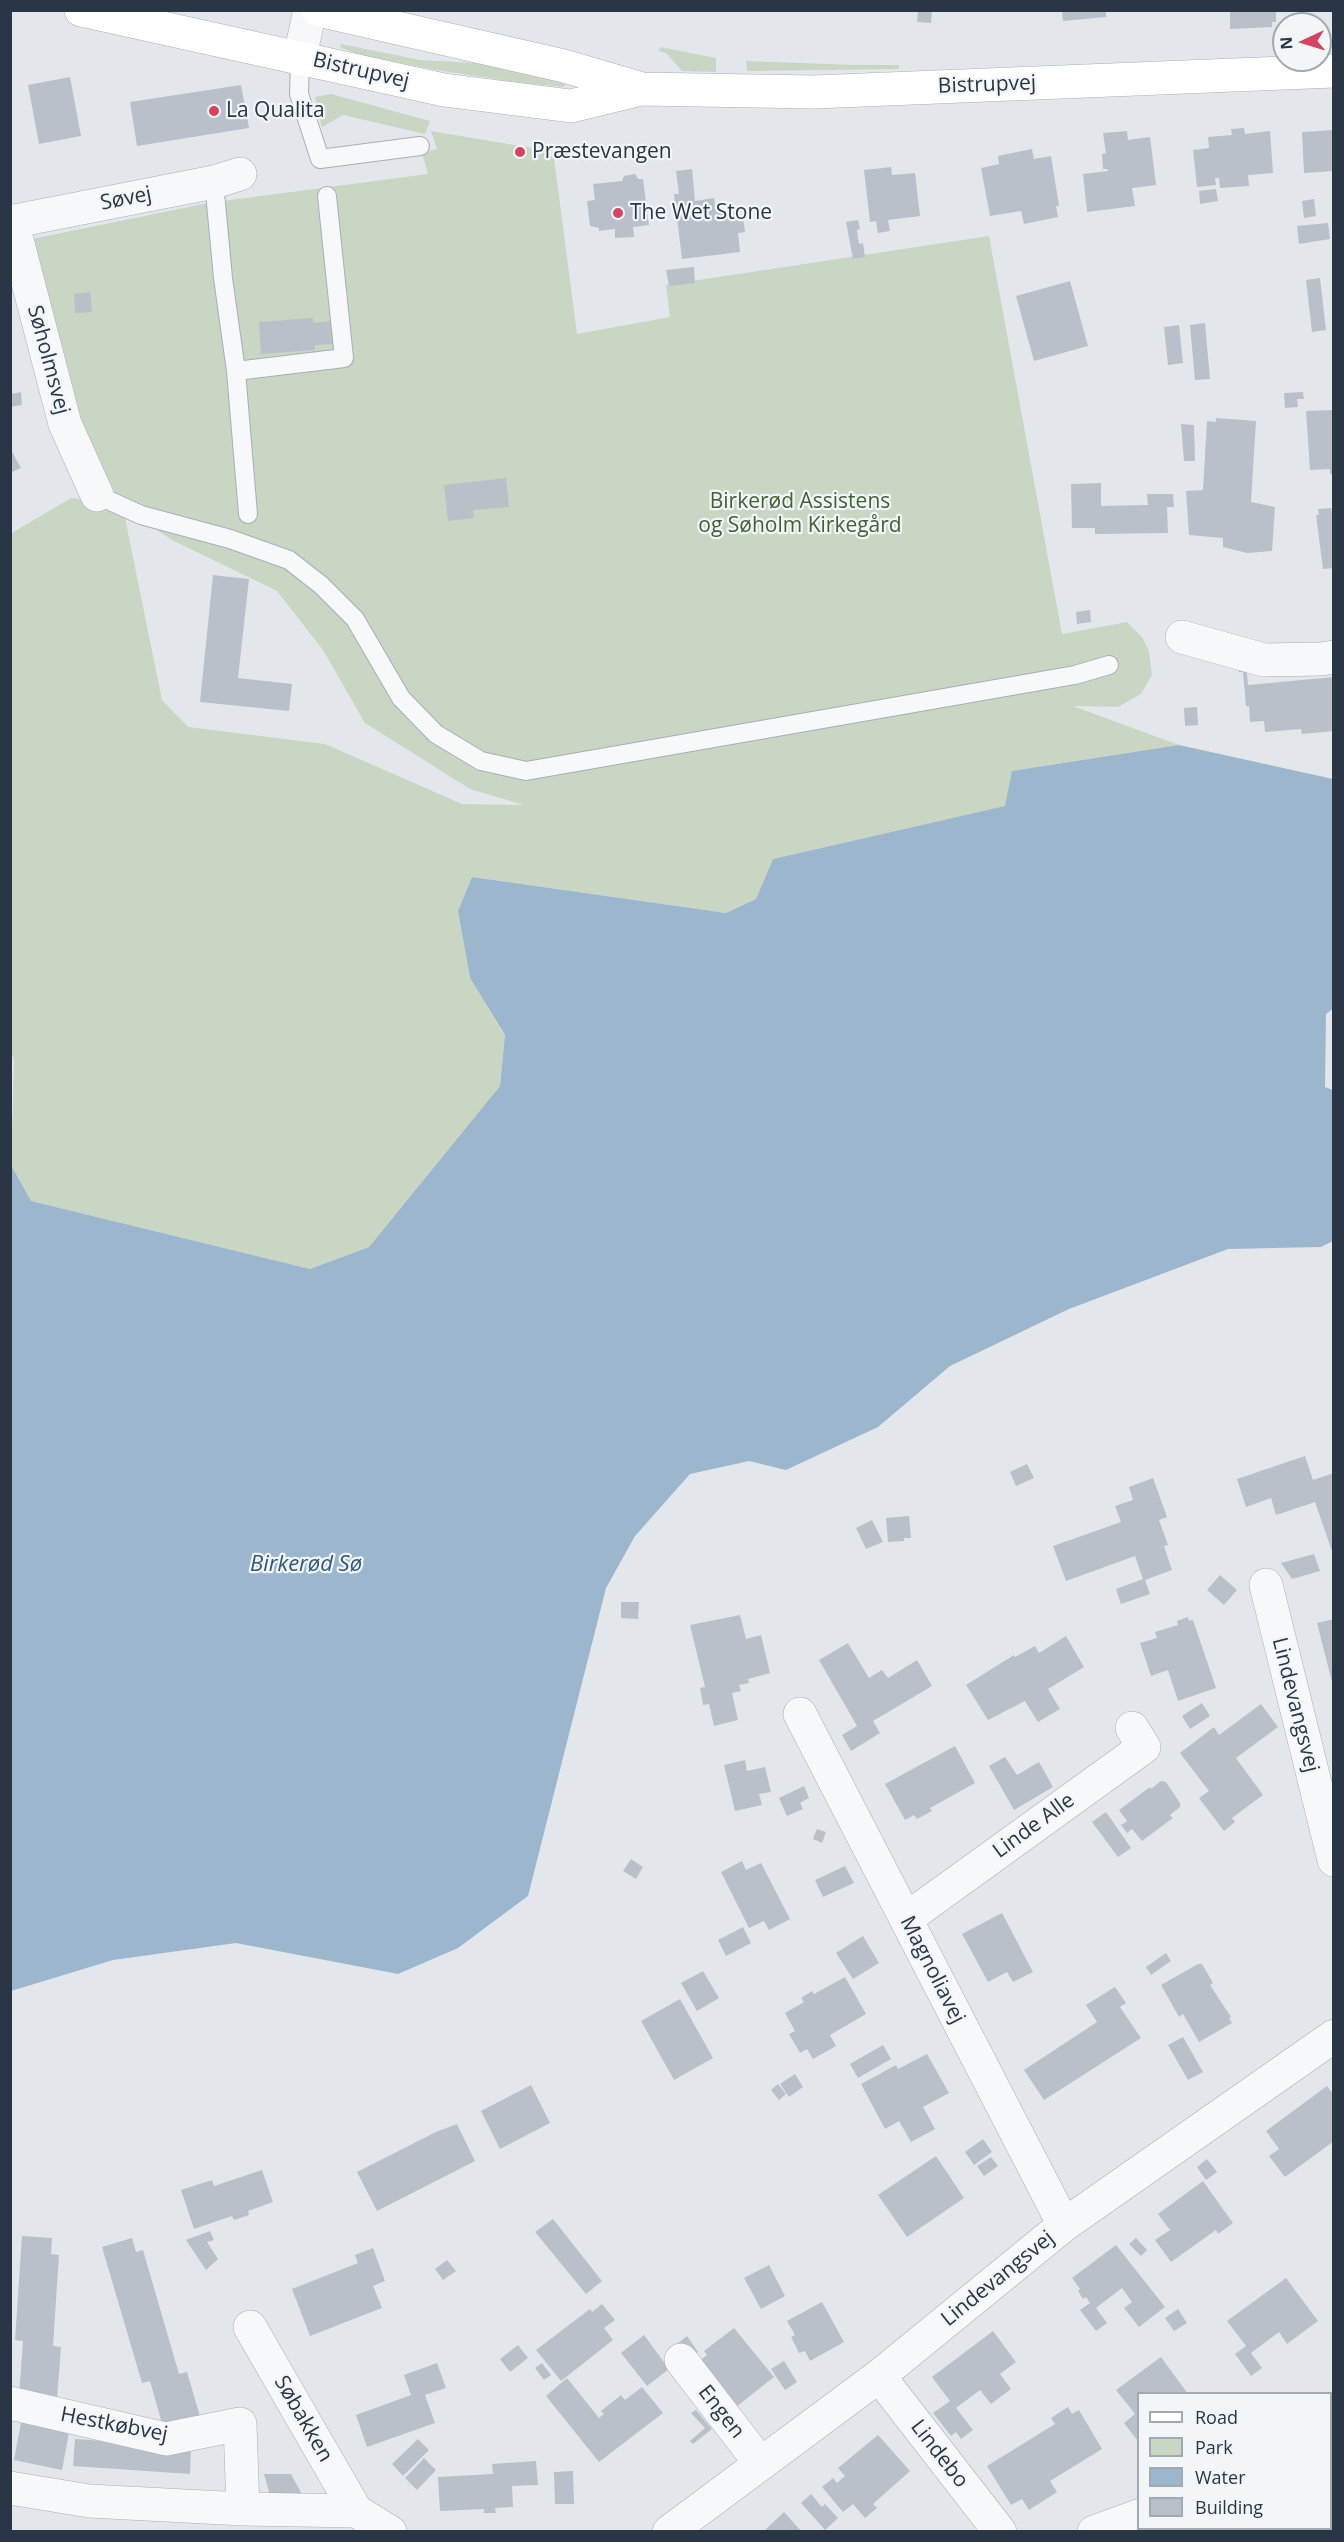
<!DOCTYPE html>
<meta charset="utf-8">
<style>
body{margin:0}
#map{position:relative;width:1344px;height:2542px;overflow:hidden;background:#e3e7ec;font-family:"Open Sans",sans-serif}
canvas{display:block}
.frame{position:absolute;inset:0;border:12px solid #2a3546;pointer-events:none}
.legend{position:absolute;left:1137px;top:2392px;width:195px;height:138px;box-sizing:border-box;background:#f3f6f9;border:2px solid #a3a9b1;margin:0;padding:8px 10px;list-style:none;font-size:18px;color:#2a3546}
.legend li{display:flex;align-items:center;gap:12px;height:30px}
.legend b{width:30px;border:2px solid #a3a9b1}
.north{position:absolute;left:1272px;top:12px;width:60px;height:60px;box-sizing:border-box;background:#f3f6f9;border:2px solid #a3a9b1;border-radius:50%;rotate:266deg;font-size:16px;font-weight:700;line-height:24px;text-align:center;color:#2a3546}
.north::after{content:'';display:block;margin:auto;width:21px;height:27px;background:#d7425e;clip-path:polygon(50% 0,100% 100%,50% 72%,0 100%)}
</style>
<div id="map">
<canvas width="1344" height="2542"></canvas>
<div class="frame"></div>
<ul class="legend">
<li><b style="height:8px;background:#fff"></b>Road</li>
<li><b style="height:16px;background:#c9d6c4"></b>Park</li>
<li><b style="height:16px;background:#9cb6ce"></b>Water</li>
<li><b style="height:16px;background:#bac0ca"></b>Building</li>
</ul>
<div class="north">N</div>
</div>
<script>
const ctx = document.querySelector('canvas').getContext('2d');
ctx.lineJoin = 'round';
function paint(path, color) {
  ctx.fillStyle = color;
  ctx.fill(path, 'evenodd');
}
function toPath(rows) {
  const path = new Path2D();
  for (const r of rows) {
    path.moveTo(r[0], r[1]);
    for (let i = 2; i < r.length; i += 2) path.lineTo(r[i], r[i + 1]);
  }
  return path;
}
function strokePath(path, color, width, dash) {
  ctx.strokeStyle = color;
  ctx.lineWidth = width;
  ctx.lineCap = dash ? 'butt' : 'round';
  ctx.setLineDash(dash || []);
  ctx.stroke(path);
}
function drawText(font, color, halo, rows, align = 'center') {
  ctx.font = font + ' "Open Sans",sans-serif';
  ctx.lineWidth = 4.5;
  ctx.setLineDash([]);
  ctx.textBaseline = 'middle';
  ctx.strokeStyle = halo;
  ctx.fillStyle = color;
  for (const [text, x, y, turn = 0] of rows) {
    ctx.save();
    ctx.translate(x, y);
    ctx.rotate((+turn || 0) * Math.PI / 180);
    ctx.textAlign = isNaN(turn) ? turn : align;
    if (halo) ctx.strokeText(text, 0, 0);
    ctx.fillText(text, 0, 0);
    ctx.restore();
  }
}
const green = toPath([
 [341,44,420,60,494,64,566,79,566,84,564,87,523,83,436,70,360,55,340,47],
 [660,47,716,58,716,72,682,71,666,53,659,51],
 [746,61,854,65,899,65,899,69,747,71],
 [331,94,430,121,425,134,343,115,322,127,315,97],
 [431,131,538,149,554,158,577,334,670,317,666,285,989,236,1062,634,1127,622,1142,637,1149,651,1152,675,1141,694,1118,707,1073,706,1179,745,1013,771,1006,806,773,859,756,899,726,913,472,877,458,911,470,978,505,1036,500,1086,369,1247,310,1269,31,1201,11,1165,14,1060,10,1049,10,534,71,498,122,506,90,445,64,374,32,239,208,203,428,174,422,153,437,149],
 [123,508,172,540,277,591,323,650,365,723,470,789,524,805,462,804,325,744,188,727,162,700]
]);
const water = toPath([
 [1179,745,1333,779,1334,1008,1326,1014,1325,1087,1333,1090,1333,1241,1321,1247,1228,1249,1069,1309,950,1366,878,1427,786,1470,749,1461,690,1474,635,1536,606,1588,528,1896,458,1948,398,1974,236,1943,113,1960,11,1991,11,1165,31,1201,310,1269,369,1247,500,1086,505,1035,470,978,458,911,472,877,726,913,756,899,773,859,1005,806,1012,771]
]);
const building = toPath([
 [918,10,932,10,931,23,917,22],
 [1062,10,1106,10,1106,17,1063,21],
 [1230,10,1276,10,1276,22,1272,22,1272,27,1230,29],
 [70,77,81,136,39,144,28,85],
 [241,85,249,128,137,146,130,102],
 [1244,128,1245,134,1270,131,1273,173,1248,175,1249,186,1220,188,1219,178,1215,178,1216,185,1197,187,1193,150,1209,148,1208,137,1232,135,1231,129],
 [1334,130,1334,171,1304,173,1302,132],
 [1127,131,1128,140,1150,137,1156,185,1132,188,1135,206,1087,212,1083,174,1108,171,1107,169,1103,169,1102,154,1106,153,1103,133],
 [1032,149,1034,159,1051,156,1059,206,1056,206,1058,217,1024,224,1021,211,990,216,981,168,999,164,998,156],
 [891,167,892,175,915,173,920,216,888,220,890,231,878,233,876,221,870,222,864,170],
 [692,169,695,201,714,198,716,212,735,211,736,217,743,216,745,232,738,233,740,252,682,259,674,194,679,194,676,171],
 [635,174,638,179,643,179,649,225,633,227,634,237,615,238,615,229,599,231,599,228,590,226,587,201,595,200,593,184,622,181,624,176],
 [1216,189,1218,201,1200,204,1199,191],
 [1314,199,1316,216,1304,218,1302,201],
 [858,220,860,229,857,230,859,244,863,243,865,257,853,259,846,222],
 [1328,223,1330,239,1299,244,1297,226],
 [694,267,695,283,669,286,666,270],
 [1320,278,1326,330,1312,332,1306,280],
 [1070,281,1088,346,1034,361,1016,296],
 [90,292,92,312,75,313,74,294],
 [313,318,313,323,331,321,334,344,315,345,315,350,261,354,259,322],
 [1205,323,1210,379,1195,380,1190,325],
 [1179,325,1183,363,1168,365,1164,327],
 [21,392,22,405,10,407,10,394],
 [1303,392,1304,399,1297,399,1298,407,1285,408,1284,393],
 [1334,410,1334,474,1330,474,1330,469,1310,470,1306,411],
 [1216,418,1256,421,1251,502,1275,507,1272,551,1247,553,1223,547,1223,538,1189,535,1186,491,1203,490,1207,421,1216,422],
 [1181,424,1194,425,1195,461,1184,461],
 [10,448,21,468,10,473],
 [506,478,509,507,473,510,474,518,448,521,444,485],
 [1101,483,1101,506,1148,505,1147,494,1173,494,1174,507,1167,507,1168,533,1095,534,1095,528,1072,528,1071,484],
 [1331,508,1332,513,1334,513,1334,568,1323,569,1316,515,1319,515,1318,509],
 [213,575,249,579,238,678,292,684,289,711,200,702],
 [1090,610,1091,622,1077,624,1076,612],
 [1238,662,1246,664,1248,685,1334,677,1334,731,1302,734,1301,729,1265,732,1264,721,1250,722,1249,706,1246,706,1243,672,1239,672],
 [1197,707,1198,725,1185,726,1184,708],
 [1305,1456,1313,1480,1334,1473,1334,1557,1315,1502,1276,1515,1271,1498,1246,1507,1237,1479],
 [1027,1464,1034,1478,1016,1486,1010,1472],
 [1153,1478,1167,1517,1159,1520,1168,1545,1164,1546,1172,1570,1145,1580,1150,1594,1121,1604,1116,1589,1143,1579,1135,1556,1066,1581,1053,1546,1121,1522,1115,1506,1133,1500,1129,1487],
 [909,1516,911,1538,904,1538,904,1541,888,1542,886,1518],
 [872,1520,883,1542,866,1549,856,1528],
 [1314,1554,1320,1571,1292,1579,1281,1563],
 [1220,1575,1237,1590,1224,1605,1207,1590],
 [621,1602,639,1602,638,1619,621,1618],
 [740,1615,746,1639,761,1635,770,1673,748,1679,749,1683,739,1685,741,1691,732,1693,738,1720,714,1726,709,1704,703,1705,700,1688,705,1687,690,1625],
 [1188,1617,1189,1621,1193,1620,1216,1688,1178,1701,1168,1670,1151,1676,1140,1643,1157,1638,1155,1632,1178,1625,1177,1621],
 [1334,1619,1334,1686,1333,1686,1317,1623],
 [1066,1636,1084,1667,1048,1689,1060,1709,1038,1722,1025,1701,988,1720,966,1685,1014,1655,1015,1657,1035,1646,1039,1653],
 [848,1643,869,1678,882,1670,888,1678,917,1660,932,1686,873,1721,880,1733,851,1751,842,1735,857,1726,819,1660],
 [1202,1703,1210,1716,1190,1729,1182,1716],
 [1261,1704,1278,1727,1236,1758,1263,1795,1232,1818,1235,1822,1224,1831,1199,1798,1209,1791,1180,1753,1214,1727,1219,1735],
 [955,1746,975,1783,930,1808,932,1811,917,1819,914,1815,905,1820,885,1784],
 [1005,1757,1017,1775,1039,1762,1053,1787,1014,1810,989,1766],
 [745,1760,747,1771,765,1767,771,1792,759,1794,762,1805,735,1811,724,1765],
 [1161,1781,1166,1782,1180,1803,1180,1807,1170,1815,1173,1818,1142,1841,1132,1829,1127,1833,1121,1825,1127,1821,1119,1810,1150,1787,1151,1789],
 [804,1786,809,1798,800,1803,803,1809,787,1816,779,1798],
 [1106,1812,1131,1848,1118,1857,1092,1822],
 [817,1829,826,1832,822,1843,813,1839],
 [631,1859,643,1867,636,1879,623,1871],
 [742,1861,746,1870,761,1863,790,1919,769,1930,764,1921,749,1928,721,1872],
 [845,1866,854,1883,823,1897,815,1880],
 [1002,1913,1033,1972,1013,1982,1007,1972,988,1982,962,1934],
 [743,1927,751,1943,726,1956,718,1940],
 [863,1936,879,1963,853,1979,836,1953],
 [1166,1953,1171,1961,1151,1975,1146,1967],
 [1198,1964,1202,1964,1213,1983,1210,1985,1231,2017,1229,2018,1232,2023,1199,2042,1183,2014,1179,2017,1161,1985],
 [703,1971,719,1998,697,2011,681,1983],
 [845,1977,866,2014,830,2035,836,2046,813,2059,807,2049,800,2053,789,2034,795,2031,785,2013,804,2002,801,1998,812,1991,814,1994],
 [1115,1987,1126,2003,1120,2007,1141,2038,1044,2100,1024,2070,1097,2022,1086,2005],
 [680,1999,713,2058,674,2080,641,2021],
 [1183,2037,1203,2072,1188,2080,1168,2045],
 [883,2045,891,2059,858,2078,850,2064],
 [927,2054,949,2093,923,2107,935,2129,911,2142,899,2121,885,2129,861,2084,896,2065,898,2069],
 [795,2074,803,2087,789,2097,780,2084],
 [778,2084,786,2094,779,2100,771,2090],
 [531,2085,550,2123,500,2149,481,2111],
 [1327,2086,1334,2095,1334,2141,1285,2177,1269,2156,1279,2149,1266,2131],
 [457,2124,475,2161,377,2211,357,2172,436,2132],
 [983,2139,992,2152,974,2165,965,2152],
 [936,2156,964,2198,907,2237,878,2195],
 [991,2157,998,2166,984,2176,977,2166],
 [1207,2159,1217,2172,1206,2180,1197,2167],
 [262,2170,273,2202,248,2211,249,2215,234,2220,232,2216,194,2229,181,2190,212,2180,214,2186],
 [1203,2181,1233,2223,1218,2234,1216,2230,1171,2262,1155,2240,1170,2230,1158,2214],
 [553,2219,602,2281,586,2294,535,2232],
 [210,2231,214,2240,207,2242,218,2259,206,2270,186,2240],
 [22,2236,52,2238,51,2254,59,2255,53,2346,61,2347,57,2399,19,2396,23,2341,15,2340],
 [132,2238,136,2252,143,2250,179,2374,187,2372,202,2423,165,2434,150,2381,142,2383,102,2247],
 [1136,2238,1147,2250,1141,2256,1129,2244],
 [1116,2245,1165,2307,1139,2327,1124,2308,1132,2302,1122,2288,1096,2308,1107,2323,1096,2331,1080,2310,1090,2303,1086,2297,1083,2299,1078,2291,1080,2289,1072,2278],
 [373,2248,385,2281,373,2286,382,2308,310,2336,292,2289,358,2263,355,2255],
 [447,2260,456,2271,443,2280,435,2269],
 [769,2265,785,2296,761,2309,744,2278],
 [1286,2278,1318,2321,1287,2344,1279,2332,1251,2353,1262,2368,1251,2376,1235,2354,1246,2346,1227,2321],
 [822,2302,844,2342,810,2361,805,2351,799,2353,791,2337,795,2335,787,2321],
 [602,2304,615,2320,604,2328,613,2340,561,2381,536,2350,590,2309,592,2312],
 [1178,2309,1187,2323,1174,2331,1165,2318],
 [734,2328,774,2377,731,2411,695,2364,707,2355,704,2351],
 [993,2331,1016,2362,1000,2374,1011,2389,991,2404,980,2390,956,2408,973,2430,961,2439,956,2432,951,2436,933,2413,950,2401,932,2377],
 [644,2335,669,2369,647,2386,621,2353],
 [687,2336,698,2352,689,2359,678,2343],
 [518,2345,528,2358,510,2372,500,2359],
 [1161,2357,1188,2394,1138,2394,1138,2441,1124,2423,1135,2414,1116,2390],
 [784,2361,797,2382,785,2390,771,2369],
 [437,2363,446,2388,425,2395,435,2423,367,2447,356,2415,411,2395,404,2375],
 [542,2363,551,2375,544,2380,535,2368],
 [567,2378,599,2418,604,2414,601,2411,621,2395,625,2400,642,2387,663,2413,599,2462,546,2396],
 [1068,2407,1072,2414,1079,2410,1102,2449,1050,2481,1057,2492,1029,2510,1022,2499,1011,2505,987,2466,1055,2424,1051,2418],
 [696,2410,712,2429,693,2444,690,2441,705,2428,691,2413],
 [23,2412,71,2422,62,2470,14,2460],
 [878,2435,910,2471,873,2504,877,2508,865,2518,853,2504,843,2512,822,2487,833,2478,837,2483,845,2476,838,2468],
 [75,2439,191,2447,190,2474,73,2466],
 [418,2439,429,2450,403,2476,392,2464],
 [424,2458,436,2470,417,2490,405,2478],
 [536,2461,538,2485,512,2486,513,2507,495,2508,496,2513,484,2513,484,2509,440,2511,438,2477,493,2474,492,2464],
 [573,2471,574,2504,555,2504,554,2472],
 [264,2474,291,2474,305,2500,271,2499],
 [811,2494,822,2507,825,2504,838,2518,825,2530,801,2503],
 [784,2512,802,2532,763,2532],
 [1192,2528,1221,2528,1223,2532,1188,2532]
]);
const service = toPath([
 [300,57,299,94,320,159,420,146],
 [214,182,223,278,236,371,248,514],
 [236,371,344,358,327,196],
 [97,495,141,515,230,539,289,560,321,585,355,619,401,698,436,734,481,761,526,771,1075,675,1109,665]
]);
const minor = toPath([
 [300,57,310,10],
 [12,221,65,424,97,495],
 [10,222,214,182,240,174],
 [1182,637,1264,660,1321,659,1334,657],
 [1266,1585,1334,1860],
 [800,1714,1064,2225],
 [906,1919,1144,1747,1132,1728],
 [250,2327,356,2511],
 [681,2360,761,2464],
 [879,2376,1000,2532],
 [10,2403,166,2439,240,2424,243,2509],
 [10,2488,89,2501,243,2509,356,2511,390,2532],
 [669,2532,879,2376,1064,2225,1334,2036],
 [1094,2532,1138,2516]
]);
const secondary = toPath([
 [81,10,444,90,571,106,641,89,813,92,1334,71],
 [318,10,564,66,639,88]
]);
const markers = [
 [214,111,6,"#d7425e"],
 [520,152,6,"#d7425e"],
 [618,213,6,"#d7425e"]
];
const streetNames = [
 ["Bistrupvej",361,71,13],
 ["Bistrupvej",987,85,-2],
 ["Søvej",126,199,-11],
 ["Søholmsvej",48,360,75],
 ["Lindevangsvej",1295,1705,76],
 ["Linde Alle",1034,1826,-36],
 ["Magnoliavej",932,1970,63],
 ["Lindevangsvej",998,2279,-39],
 ["Engen",721,2412,52],
 ["Søbakken",303,2419,60],
 ["Hestkøbvej",114,2425,11],
 ["Lindebo",939,2454,52]
];
const poiNames = [
 ["La Qualita",226,111],
 ["Præstevangen",532,152],
 ["The Wet Stone",630,213]
];
const parkNames = [
 ["Birkerød Assistens",800,502],
 ["og Søholm Kirkegård",800,526]
];
const waterNames = [
 ["Birkerød Sø",306,1565]
];
paint(green, '#c9d6c4');
paint(water, '#9cb6ce');
paint(building, '#bac0ca');
strokePath(service, '#a8aeb7', 20);
strokePath(minor, '#a8aeb7', 34);
strokePath(secondary, '#a8aeb7', 34);
strokePath(service, '#f6f8fa', 18);
strokePath(minor, '#f6f8fa', 33);
strokePath(secondary, '#fff', 33);
for (const [x, y, r, color] of markers) {
  const dot = new Path2D();
  dot.arc(x, y, r, 0, 2 * Math.PI);
  ctx.fillStyle = color;
  ctx.fill(dot);
  strokePath(dot, '#f3f6f9', 2);
}
drawText('21px', '#2a3546', '#f3f6f9', streetNames);
drawText('21px', '#2a3546', '#f3f6f9', poiNames, 'left');
drawText('21px', '#406236', '#f3f6f9', parkNames);
drawText('italic 22px', '#31557d', '#f3f6f9', waterNames);
</script>
